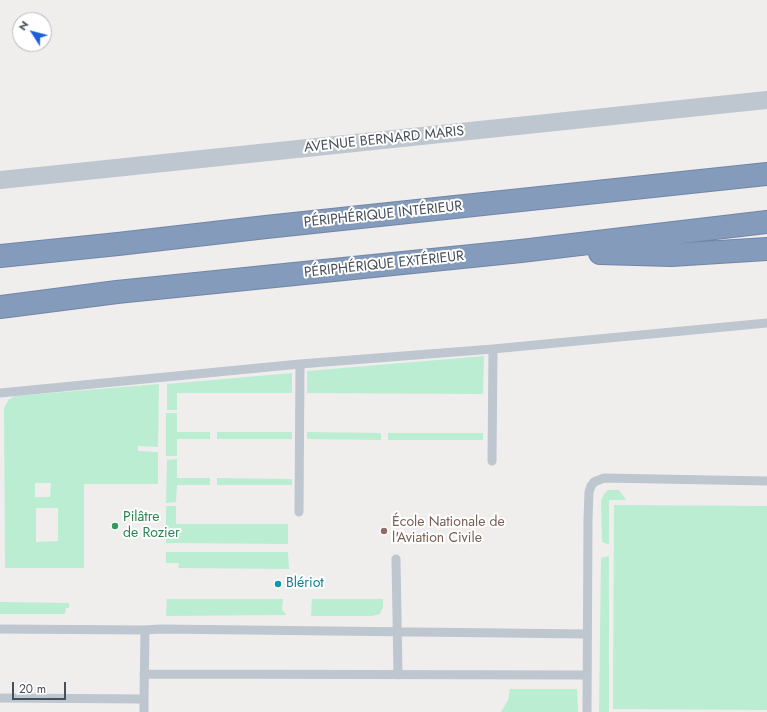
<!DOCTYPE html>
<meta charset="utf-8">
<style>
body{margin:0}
#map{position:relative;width:767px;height:712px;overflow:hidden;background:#f0eded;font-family:Jost,sans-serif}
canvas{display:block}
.north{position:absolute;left:12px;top:12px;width:40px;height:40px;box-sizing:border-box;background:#fff;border:1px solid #b5b9bd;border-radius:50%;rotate:306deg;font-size:11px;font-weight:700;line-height:16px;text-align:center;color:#464f5a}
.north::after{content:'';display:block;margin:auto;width:14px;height:18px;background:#1e60d9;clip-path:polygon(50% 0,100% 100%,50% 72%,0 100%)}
.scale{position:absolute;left:12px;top:682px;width:54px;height:18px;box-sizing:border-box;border:2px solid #464f5a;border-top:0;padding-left:5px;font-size:12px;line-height:14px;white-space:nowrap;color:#464f5a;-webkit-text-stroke:3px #fff;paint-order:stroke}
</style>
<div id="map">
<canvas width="767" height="712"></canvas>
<div class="north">N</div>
<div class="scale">20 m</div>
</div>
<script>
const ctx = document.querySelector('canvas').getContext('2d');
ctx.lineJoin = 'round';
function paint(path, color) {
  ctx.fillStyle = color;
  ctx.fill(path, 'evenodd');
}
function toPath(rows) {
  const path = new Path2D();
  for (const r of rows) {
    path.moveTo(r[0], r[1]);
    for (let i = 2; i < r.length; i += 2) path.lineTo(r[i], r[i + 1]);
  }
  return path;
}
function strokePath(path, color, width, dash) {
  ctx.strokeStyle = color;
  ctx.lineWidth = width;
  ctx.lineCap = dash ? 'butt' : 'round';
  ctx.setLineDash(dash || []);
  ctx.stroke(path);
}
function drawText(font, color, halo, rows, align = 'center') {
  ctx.font = font + ' Jost,sans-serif';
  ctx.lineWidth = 4;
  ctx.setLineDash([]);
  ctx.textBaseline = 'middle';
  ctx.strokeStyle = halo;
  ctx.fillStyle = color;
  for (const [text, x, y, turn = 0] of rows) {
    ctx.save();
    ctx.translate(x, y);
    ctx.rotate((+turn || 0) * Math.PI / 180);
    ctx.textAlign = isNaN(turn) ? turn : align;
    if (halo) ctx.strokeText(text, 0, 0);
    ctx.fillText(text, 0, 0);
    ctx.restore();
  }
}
const green = toPath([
 [484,356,483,394,307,393,307,371],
 [292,373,292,393,177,393,177,410,167,410,167,384],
 [159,384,158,447,138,446,138,451,158,452,158,484,84,484,84,568,5,568,4,408,9,399,15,396],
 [35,483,51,483,50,497,35,497],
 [36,508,58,508,58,541,36,542],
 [166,413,177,413,177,432,210,432,210,439,177,439,177,456,166,456],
 [217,432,292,432,292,439,217,439],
 [307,432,381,433,381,440,307,439],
 [388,433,483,433,483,440,388,440],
 [177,459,177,478,210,478,210,485,177,485,176,502,166,503,167,460],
 [217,478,292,479,292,485,217,485],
 [608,490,619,490,626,500,609,500,609,544,607,544,602,542,601,501,604,494],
 [614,505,767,506,767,710,613,709],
 [166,506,176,506,176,524,288,524,288,544,166,543],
 [166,552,288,552,289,569,178,568,179,563,166,563],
 [609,556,609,712,599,712,601,558],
 [167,599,283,599,282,610,286,614,286,615,166,616],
 [312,599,383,599,383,607,380,614,372,616,311,616],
 [0,602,69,603,69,608,66,608,65,614,0,614],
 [510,689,577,689,578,712,501,712,508,700]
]);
const service = toPath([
 [0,393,300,364,493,349,767,323],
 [492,461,493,349],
 [299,512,300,364],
 [396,559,398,675],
 [0,629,145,630,161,629,587,634],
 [144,674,587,675],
 [0,698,144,699,145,630],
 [144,712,144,699],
 [587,712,588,519,589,492,591,486,594,482,604,478,767,481]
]);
const minor = toPath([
 [0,180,767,100]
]);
const motorway = toPath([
 [600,253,671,255,767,249],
 [0,256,118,244,266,227,767,174],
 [0,307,117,292,521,251,767,222]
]);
const markers = [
 [115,526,4,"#2e9e5b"],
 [384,531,4,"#8d6e63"],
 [278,584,4,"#0f9aa8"]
];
const streetNames = [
 ["AVENUE BERNARD MARIS",384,140,-6],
 ["PÉRIPHÉRIQUE INTÉRIEUR",383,215,-6],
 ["PÉRIPHÉRIQUE EXTÉRIEUR",384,265,-6]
];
const leisureNames = [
 ["Pilâtre",123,518],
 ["de Rozier",123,534]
];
const educationNames = [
 ["École Nationale de",392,523],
 ["l'Aviation Civile",392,539]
];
const cultureNames = [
 ["Blériot",286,584]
];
paint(green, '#bbedd3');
strokePath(motorway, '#7186a7', 24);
strokePath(service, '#bec6cf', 9);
strokePath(minor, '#bec6cf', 18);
strokePath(motorway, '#859bbb', 22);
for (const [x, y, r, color] of markers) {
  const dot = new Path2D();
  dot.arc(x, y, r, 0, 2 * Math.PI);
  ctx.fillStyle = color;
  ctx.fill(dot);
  strokePath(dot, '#fff', 1.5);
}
drawText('14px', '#464f5a', '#fff', streetNames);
drawText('14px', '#27864d', '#fff', leisureNames, 'left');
drawText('14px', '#785e54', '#fff', educationNames, 'left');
drawText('14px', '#0d838f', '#fff', cultureNames, 'left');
</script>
